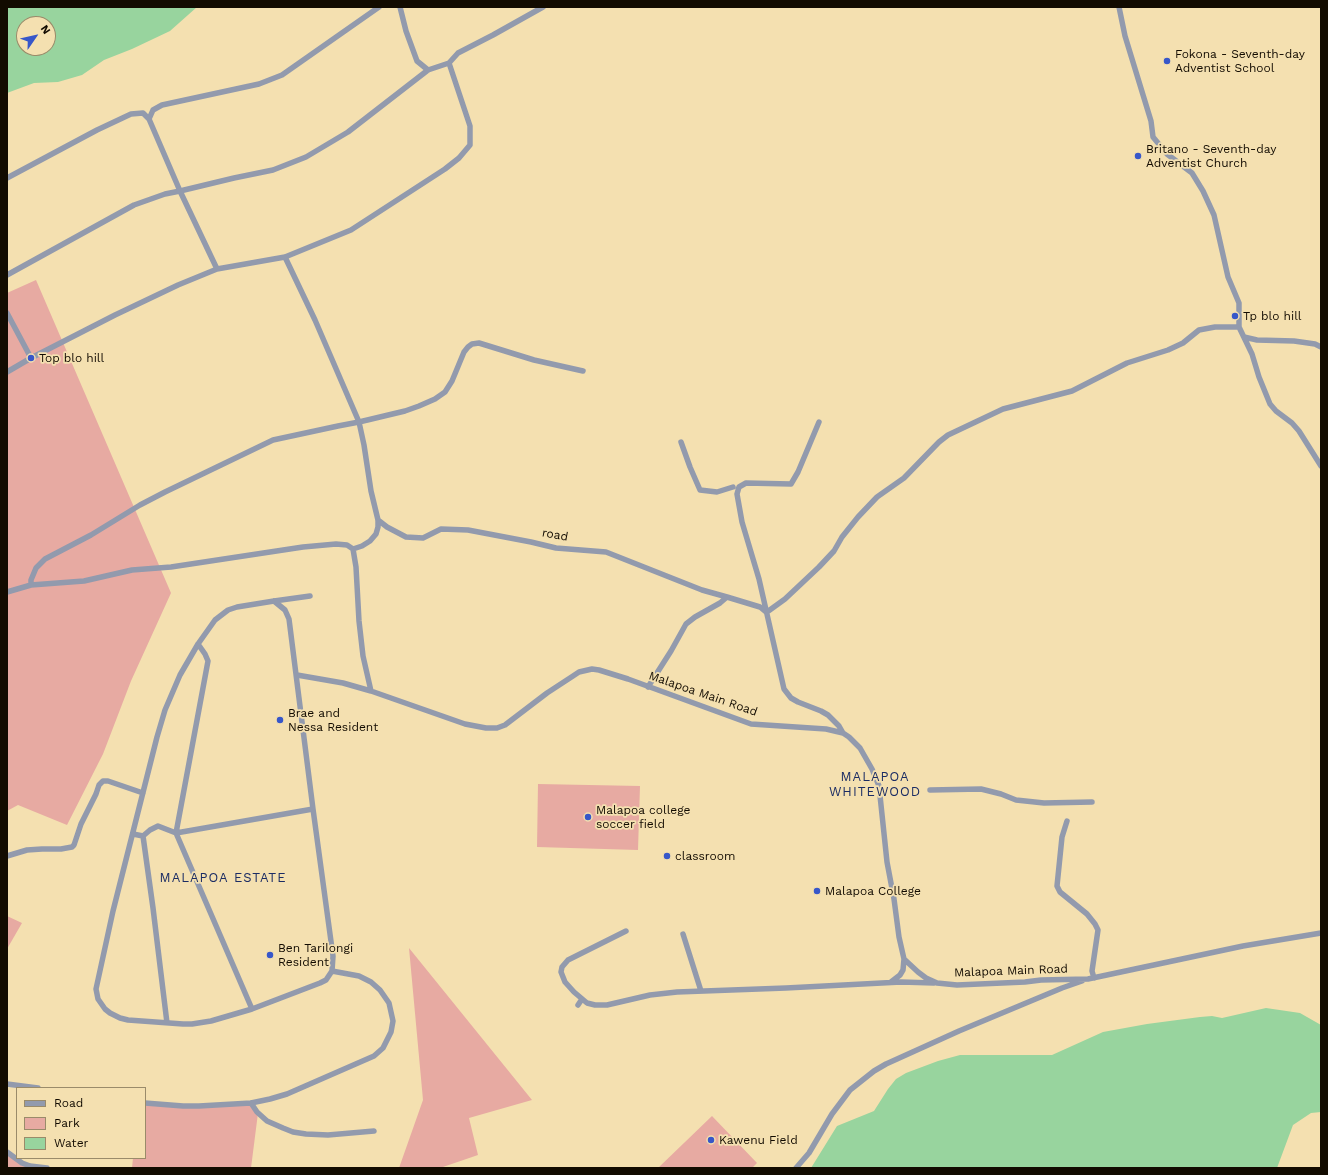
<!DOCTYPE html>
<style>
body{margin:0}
#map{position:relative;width:1328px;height:1175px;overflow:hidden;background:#f4e0b0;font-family:"Work Sans",sans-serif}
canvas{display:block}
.frame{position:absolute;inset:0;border:8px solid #120b00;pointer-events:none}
.legend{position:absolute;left:16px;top:1087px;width:130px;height:72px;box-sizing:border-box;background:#f4e0b0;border:1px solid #9a8b6a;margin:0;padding:5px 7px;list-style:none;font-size:12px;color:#120b00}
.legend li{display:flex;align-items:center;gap:8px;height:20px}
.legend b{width:20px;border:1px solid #9a8b6a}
.north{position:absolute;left:16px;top:16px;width:40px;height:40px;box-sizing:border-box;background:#f4e0b0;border:1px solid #9a8b6a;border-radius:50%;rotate:56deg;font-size:11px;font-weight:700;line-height:16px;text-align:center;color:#120b00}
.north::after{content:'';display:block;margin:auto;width:14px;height:18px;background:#3757c9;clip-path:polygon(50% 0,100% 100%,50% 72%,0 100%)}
</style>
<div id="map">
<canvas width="1328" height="1175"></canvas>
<div class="frame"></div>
<ul class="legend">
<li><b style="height:5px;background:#929aad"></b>Road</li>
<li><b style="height:11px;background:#e7aaa2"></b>Park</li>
<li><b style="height:11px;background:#98d49e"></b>Water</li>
</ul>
<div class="north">N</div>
</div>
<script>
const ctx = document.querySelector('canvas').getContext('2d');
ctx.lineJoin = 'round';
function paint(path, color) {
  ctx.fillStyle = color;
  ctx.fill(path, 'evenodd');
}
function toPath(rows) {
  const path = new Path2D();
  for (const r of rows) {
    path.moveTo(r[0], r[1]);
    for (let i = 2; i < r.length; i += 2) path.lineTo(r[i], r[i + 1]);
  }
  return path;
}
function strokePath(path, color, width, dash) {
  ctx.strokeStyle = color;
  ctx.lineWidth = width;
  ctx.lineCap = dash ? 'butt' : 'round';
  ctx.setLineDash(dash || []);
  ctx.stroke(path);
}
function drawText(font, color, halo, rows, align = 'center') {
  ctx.font = font + ' "Work Sans",sans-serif';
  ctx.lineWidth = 3.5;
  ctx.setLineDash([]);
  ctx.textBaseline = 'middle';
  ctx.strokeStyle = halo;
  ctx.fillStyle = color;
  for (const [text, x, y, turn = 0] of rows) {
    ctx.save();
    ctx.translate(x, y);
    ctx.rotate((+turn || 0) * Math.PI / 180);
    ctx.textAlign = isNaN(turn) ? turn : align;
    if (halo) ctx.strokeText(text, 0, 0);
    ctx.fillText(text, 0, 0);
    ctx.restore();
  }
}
const green = toPath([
 [36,280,171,593,131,681,103,754,67,825,18,805,7,811,7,293],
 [538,784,640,786,638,850,537,847],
 [7,916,22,923,7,949],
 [409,948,532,1100,469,1118,478,1155,440,1168,399,1168,423,1100],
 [145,1103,186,1107,251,1104,258,1113,251,1168,132,1168,133,1158,145,1158],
 [712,1116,757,1163,752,1168,658,1168],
 [7,1151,32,1168,7,1168]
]);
const water = toPath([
 [7,7,197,7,170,31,132,49,104,60,82,75,58,82,34,83,7,93],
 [24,24,48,24,48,48,24,48],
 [1266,1008,1300,1013,1321,1025,1321,1112,1311,1113,1293,1125,1277,1168,811,1168,837,1126,874,1111,888,1089,896,1079,906,1073,938,1061,960,1055,1052,1055,1103,1032,1147,1024,1200,1017,1212,1016,1222,1018]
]);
const street = toPath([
 [400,7,406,31,417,61,428,70],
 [1119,7,1125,36,1151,121,1153,137,1167,154,1192,173,1203,191,1214,215,1228,277,1239,303,1239,327],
 [149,119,180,191,217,269],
 [7,178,97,130,131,114,143,113,149,119,153,110,162,105,259,84,282,75,379,7],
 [7,275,134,205,165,194,180,191,234,178,273,170,306,157,348,132,428,70,449,63,458,53,493,35,543,7],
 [7,313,31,358],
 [1244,337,1257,340,1294,341,1315,344,1321,347],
 [7,372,31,358,115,315,178,285,217,269,285,257,351,230,445,169,459,158,470,145,470,126,449,63],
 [819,422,798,472,791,484,746,483,739,487,737,494,742,522,759,579,784,689,791,698,798,702,821,711,828,715,839,726,843,733],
 [681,442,690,467,700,490,717,492,733,487],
 [378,520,387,527,406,537,423,538,441,529,468,530,531,542,556,548,606,552,702,590,727,597],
 [353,549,356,567,359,621,363,656,371,691],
 [31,585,31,580,36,568,45,559,91,535,140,505,165,492,273,440,338,426,359,422,405,411,419,406,435,399,445,392,452,381,464,352,468,347,472,344,479,343,534,360,583,371],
 [7,592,31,585,84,581,132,570,171,567,303,547,336,544,347,545,353,549,362,546,370,541,376,534,378,527,378,520,371,491,364,445,359,422,315,320,285,257],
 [274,601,285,610,289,619,313,809,333,956,332,971,326,980,320,983,252,1009,211,1021,192,1024,183,1024,128,1020,120,1018,110,1013,105,1009,98,999,96,989,113,911,157,737,165,710,180,675,198,644,215,620,228,610,237,607,274,601],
 [274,601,310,596],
 [767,612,785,599,819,567,834,551,842,537,858,517,877,497,904,478,939,442,948,435,1003,409,1072,391,1127,363,1168,350,1183,343,1199,330,1215,327,1239,327,1252,354,1259,377,1270,404,1276,411,1292,423,1299,431,1321,466],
 [198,644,205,654,208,661,176,833,252,1009],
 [297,675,343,683,371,691,465,724,486,728,497,728,505,725,547,693,573,676,579,672,592,669,599,670,628,679,751,724,826,729,843,733,849,737,860,748,872,769,879,786,887,862,894,899,899,937,904,959,918,972,926,978,937,983,957,985,1025,982,1041,980,1088,979,1243,946,1321,933],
 [648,687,671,651,686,624,695,617,720,603,727,597,760,607,766,612],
 [930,790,981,789,1001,794,1016,800,1044,803,1092,802],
 [1067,821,1062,837,1057,886,1060,892,1087,914,1095,924,1098,930,1092,971,1094,978],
 [133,834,143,836,150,830,158,826,176,833,313,809],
 [143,836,153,908,167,1023],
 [7,856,27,850,42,849,61,849,72,847,74,845,81,824,96,794,99,785,103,781,108,781,143,793],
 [626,931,568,960,562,967,561,972,565,982,574,992,587,1003,595,1005,607,1005,650,995,677,992,786,988,901,982,934,983],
 [683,934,701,991],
 [891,982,900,975,903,970,904,959],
 [578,1005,582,999],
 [7,1084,38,1088],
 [145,1103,183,1106,199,1106,251,1103,270,1099,287,1094,374,1056,383,1048,391,1032,393,1021,389,1003,380,990,371,982,359,976,332,971],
 [251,1103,257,1112,267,1121,283,1128,293,1132,306,1134,328,1135,374,1131],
 [7,1152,22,1163,30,1166,47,1168],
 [796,1168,809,1153,832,1114,850,1090,874,1071,886,1064,959,1031,1062,988,1082,981]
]);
const markers = [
 [1167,61,4,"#3757c9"],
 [1138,156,4,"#3757c9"],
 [1235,316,4,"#3757c9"],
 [31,358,4,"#3757c9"],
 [280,720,4,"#3757c9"],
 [588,817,4,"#3757c9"],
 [667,856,4,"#3757c9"],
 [817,891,4,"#3757c9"],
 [270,955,4,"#3757c9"],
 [711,1140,4,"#3757c9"]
];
const poiNames = [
 ["Fokona - Seventh-day",1175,54],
 ["Adventist School",1175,68],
 ["Britano - Seventh-day",1146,149],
 ["Adventist Church",1146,163],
 ["Tp blo hill",1243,316],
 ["Top blo hill",39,358],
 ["Brae and",288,713],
 ["Nessa Resident",288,727],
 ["Malapoa college",596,810],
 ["soccer field",596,824],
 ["classroom",675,856],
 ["Malapoa College",825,891],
 ["Ben Tarilongi",278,948],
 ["Resident",278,962],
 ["Kawenu Field",719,1140]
];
const streetNames = [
 ["road",555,535,10],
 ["Malapoa Main Road",703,694,19],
 ["Malapoa Main Road",1011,971,-2]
];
const neighbourhoodNames = [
 ["MALAPOA",875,777],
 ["WHITEWOOD",875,792],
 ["MALAPOA ESTATE",223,878]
];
paint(green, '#e7aaa2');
paint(water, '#98d49e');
strokePath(street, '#929aad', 5.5);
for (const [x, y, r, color] of markers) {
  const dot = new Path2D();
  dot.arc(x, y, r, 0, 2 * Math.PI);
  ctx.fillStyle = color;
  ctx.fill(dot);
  strokePath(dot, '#f4e0b0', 1.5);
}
drawText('12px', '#120b00', '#f4e0b0', poiNames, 'left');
drawText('12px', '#120b00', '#f4e0b0', streetNames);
ctx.letterSpacing = '1px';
drawText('13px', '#1b2c63', '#f4e0b0', neighbourhoodNames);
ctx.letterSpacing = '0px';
</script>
